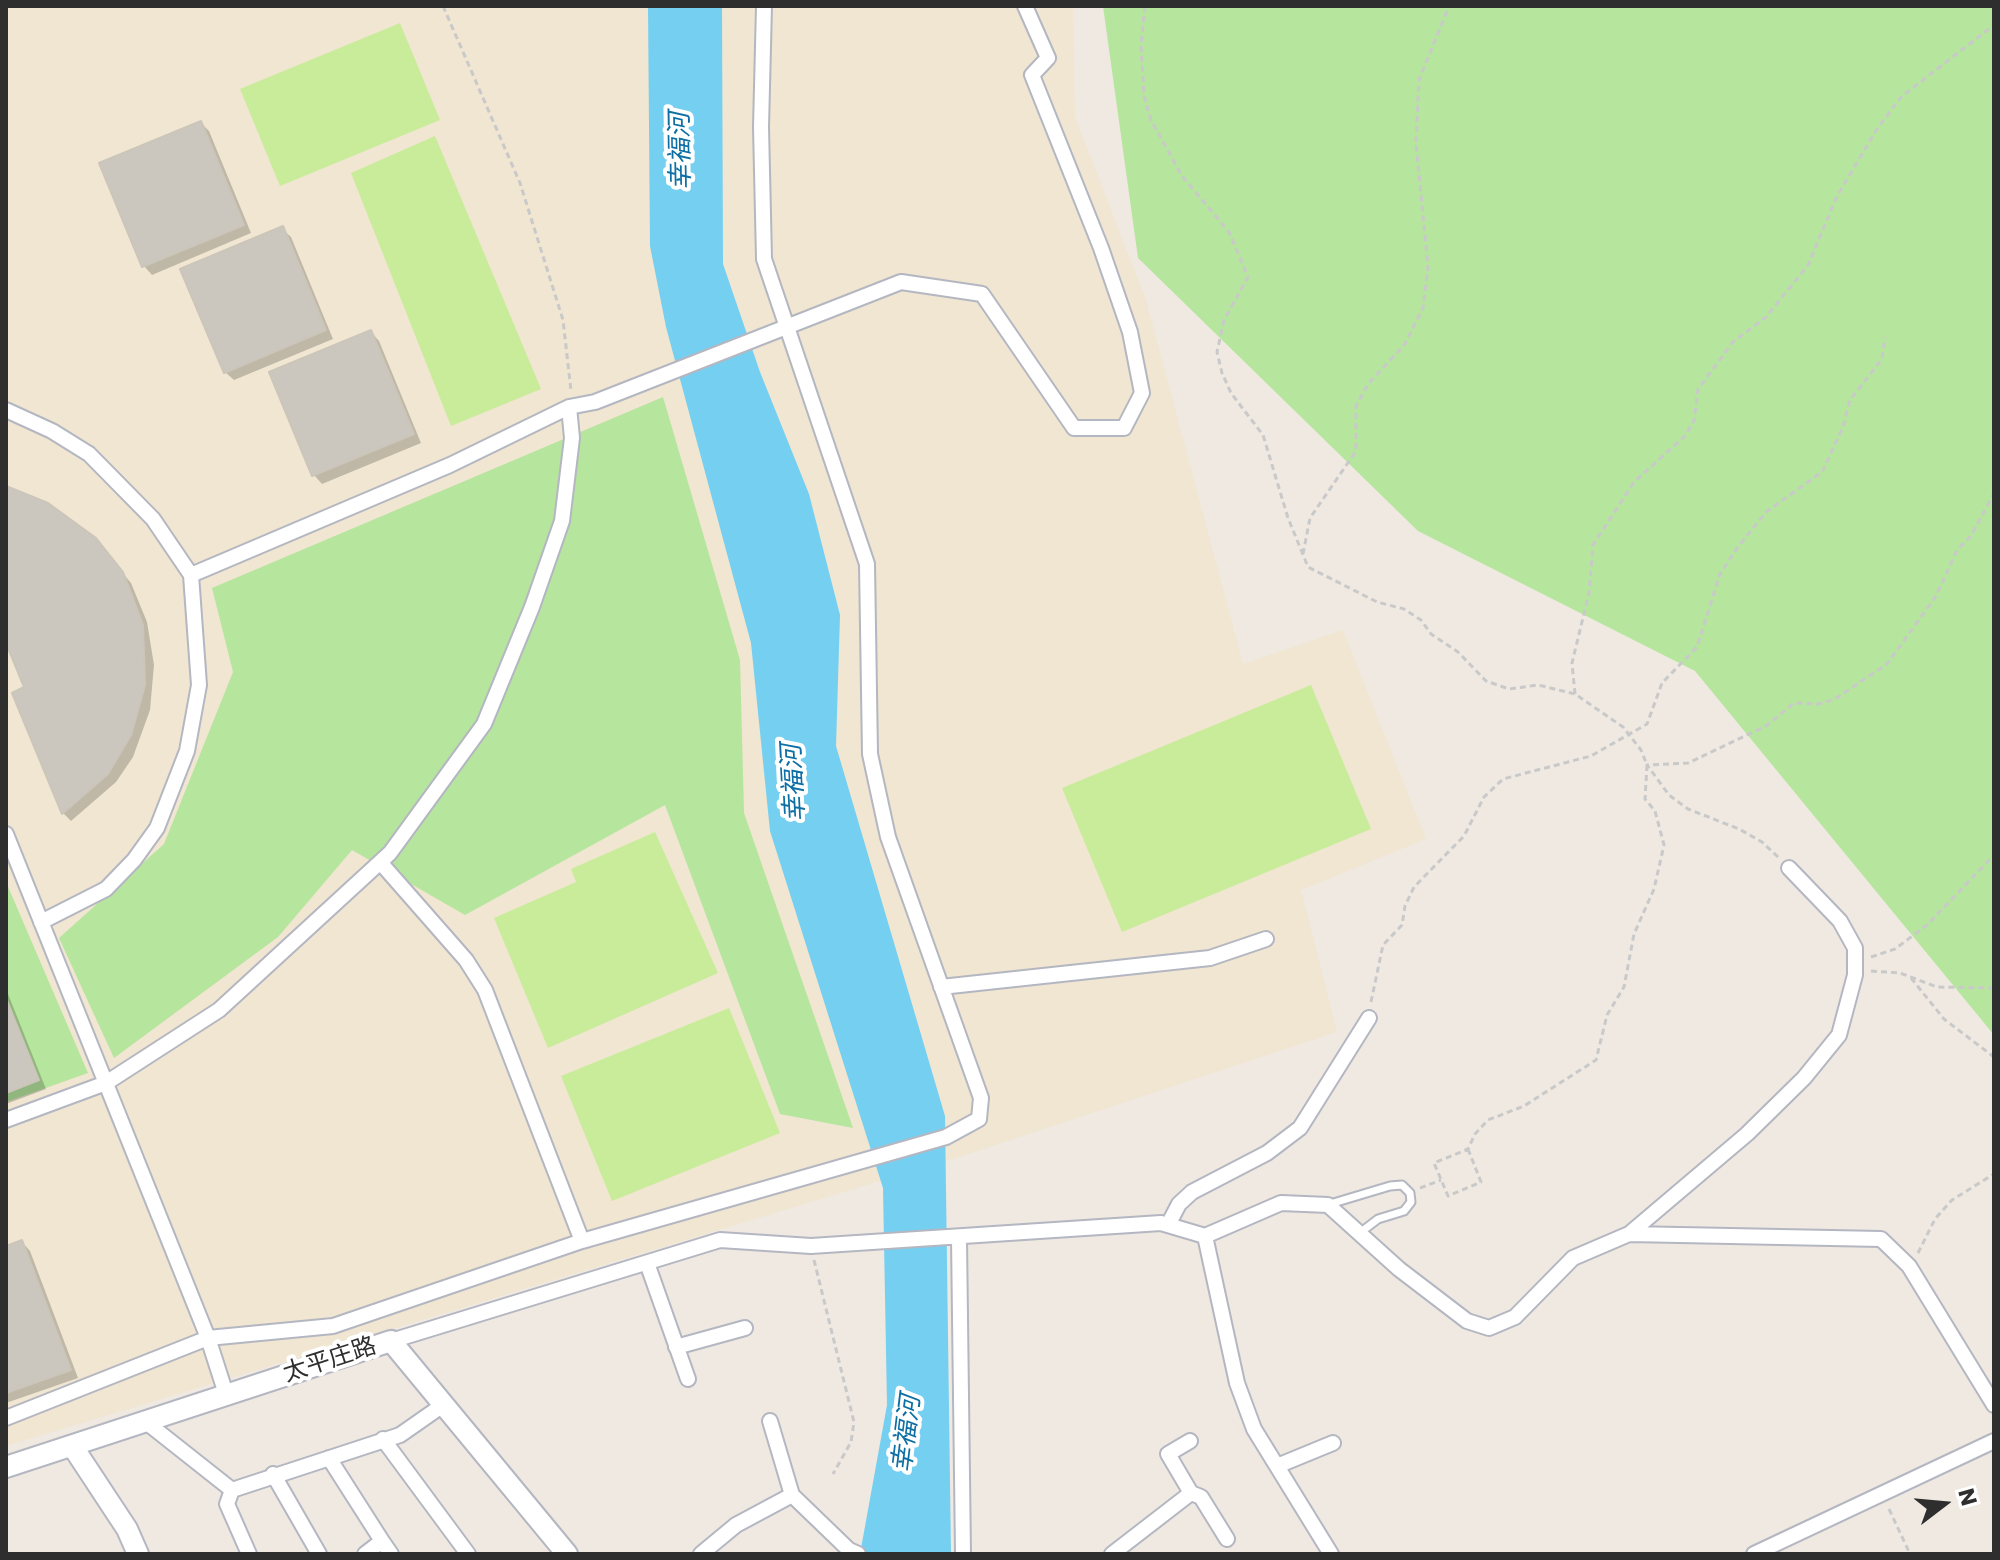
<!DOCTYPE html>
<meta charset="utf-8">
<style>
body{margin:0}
#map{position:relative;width:2000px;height:1560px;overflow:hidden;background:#efe9e1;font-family:Poppins,sans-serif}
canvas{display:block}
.frame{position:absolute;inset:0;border:8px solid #2e2e2e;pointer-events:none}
.north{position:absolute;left:1904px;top:1464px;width:80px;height:80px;-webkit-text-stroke:6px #fff;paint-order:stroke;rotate:74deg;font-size:22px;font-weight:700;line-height:32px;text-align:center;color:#2e2e2e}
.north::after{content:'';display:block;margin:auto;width:28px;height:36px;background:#2e2e2e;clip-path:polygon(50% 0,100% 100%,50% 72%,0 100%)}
</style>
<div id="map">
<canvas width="2000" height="1560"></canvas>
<div class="frame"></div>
<div class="north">N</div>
</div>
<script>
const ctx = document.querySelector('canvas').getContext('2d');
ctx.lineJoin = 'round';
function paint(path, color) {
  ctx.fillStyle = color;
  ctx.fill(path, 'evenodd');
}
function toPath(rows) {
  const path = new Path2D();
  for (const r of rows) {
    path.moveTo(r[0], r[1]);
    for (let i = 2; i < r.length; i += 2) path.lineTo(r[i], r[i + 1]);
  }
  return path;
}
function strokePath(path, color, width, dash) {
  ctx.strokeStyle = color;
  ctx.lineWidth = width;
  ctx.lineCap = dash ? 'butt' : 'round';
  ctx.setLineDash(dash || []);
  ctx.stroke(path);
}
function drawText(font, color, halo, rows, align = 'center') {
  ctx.font = font + ' Poppins,"Noto Sans SC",sans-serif';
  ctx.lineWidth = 8;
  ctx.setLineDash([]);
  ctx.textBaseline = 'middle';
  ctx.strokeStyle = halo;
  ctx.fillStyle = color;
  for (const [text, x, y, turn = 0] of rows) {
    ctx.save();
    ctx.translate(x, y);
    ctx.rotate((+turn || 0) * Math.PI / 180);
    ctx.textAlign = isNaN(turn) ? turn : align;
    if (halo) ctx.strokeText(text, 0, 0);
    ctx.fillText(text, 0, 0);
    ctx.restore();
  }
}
const education = toPath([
 [6,6,1073,6,1075,117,1146,300,1243,664,1343,630,1426,839,1301,890,1337,1032,953,1159,6,1446]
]);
const green = toPath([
 [1103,6,1994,6,1994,1035,1695,671,1418,531,1138,258],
 [663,397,740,660,744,813,853,1128,780,1114,665,805,465,915,352,850,278,937,114,1058,59,938,164,844,233,672,212,588],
 [6,882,88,1073,6,1102]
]);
const pitch = toPath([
 [400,23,440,120,280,186,240,89],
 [435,136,541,389,451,426,351,173],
 [1311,685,1371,829,1122,932,1062,788],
 [655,832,718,973,548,1048,494,918,576,882,571,869],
 [729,1008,780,1133,612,1201,561,1076]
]);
const water = toPath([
 [648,6,722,6,723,264,760,372,809,494,840,615,836,746,945,1116,951,1554,860,1554,887,1405,883,1188,770,831,751,643,666,327,650,246]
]);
const shadow = toPath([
 [201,123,209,131,251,233,152,275,144,266],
 [282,229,291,237,333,339,234,380,225,372],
 [371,332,379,341,421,443,322,484,314,475],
 [6,488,47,505,95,540,131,583,147,622,154,665,150,710,133,757,116,782,71,821,63,813,14,694,26,688,6,637],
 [6,989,46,1089,6,1104],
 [22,1242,30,1251,78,1378,6,1403,6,1248]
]);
const building = toPath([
 [201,121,244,225,142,267,99,163,201,121],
 [283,226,326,330,224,373,180,269,283,226],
 [371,330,414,434,312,476,269,372,371,330],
 [6,486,48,503,96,538,123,572,143,625,145,685,131,735,108,774,62,814,12,693,24,687,6,643,6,486],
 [6,998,39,1080,6,1093,6,998],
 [22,1240,71,1370,6,1393,6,1246,22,1240]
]);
const path = toPath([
 [443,6,520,183,563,320,571,391],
 [1145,6,1141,46,1144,96,1151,120,1182,176,1229,232,1248,277,1224,320,1217,352,1222,373,1231,393,1263,435,1288,518,1308,567,1377,602,1404,609,1421,620,1431,634,1458,652,1486,681,1509,689,1538,685,1575,694,1623,727,1641,750,1647,765,1645,799,1655,811,1664,845,1654,889,1634,934,1624,987,1607,1015,1596,1060,1524,1106,1488,1120,1475,1134,1468,1149],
 [1303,554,1310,518,1356,451,1356,406,1368,384,1405,344,1423,308,1428,267,1416,143,1419,80,1449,6],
 [1575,694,1572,663,1589,593,1593,545,1634,482,1684,437,1694,421,1698,389,1733,342,1766,317,1808,265,1837,196,1877,129,1901,97,1994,25],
 [1778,857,1762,842,1739,829,1688,809,1669,795,1647,765,1688,763,1766,726,1794,703,1818,704,1835,699,1887,664,1936,596,1957,550,1971,536,1994,493],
 [1871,957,1895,949,1927,925,1994,855],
 [1871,971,1900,973,1937,987,1994,988],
 [1911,978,1944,1019,1994,1057],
 [1371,1002,1383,945,1402,925,1405,906,1414,887,1464,836,1484,797,1503,779,1591,756,1647,724,1662,683,1697,647,1720,574,1738,547,1766,512,1822,472,1843,427,1850,400,1882,359,1885,337],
 [1468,1149,1481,1182,1448,1196,1434,1163,1468,1149],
 [1420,1188,1441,1180],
 [1918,1253,1935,1219,1952,1200,1994,1174],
 [814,1260,854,1422,851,1442,833,1474],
 [1889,1509,1910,1554]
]);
const lane = toPath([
 [1330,1204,1390,1186,1402,1185,1410,1193,1411,1202,1404,1211,1378,1219,1361,1232]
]);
const street = toPath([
 [6,410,52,431,89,454,153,519,191,575,199,685,187,751,157,828,134,860,106,889,41,922],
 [191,575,450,465,569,407,595,402,901,282,982,294,1074,428,1124,428,1142,393,1130,332,1101,248,1032,75,1048,58,1025,6],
 [6,834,208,1338,226,1394],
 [380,862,466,960,485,990,582,1241],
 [941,987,1210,958,1266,939],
 [6,1120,106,1083,219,1010,390,853,484,724,532,607,562,521,572,438,569,407],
 [1168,1225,1179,1204,1192,1192,1267,1153,1300,1128,1369,1018],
 [1629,1234,1881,1239,1909,1266,1994,1405],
 [1205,1236,1237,1383,1254,1429,1331,1554],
 [959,1238,963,1554],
 [647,1263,688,1379],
 [391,1341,720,1240,811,1246,1161,1223,1205,1236,1281,1203,1328,1205,1399,1269,1467,1321,1489,1328,1515,1317,1573,1258,1629,1234,1747,1134,1804,1078,1839,1035,1855,975,1855,948,1840,921,1789,868],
 [676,1347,745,1328],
 [6,1418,208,1338,333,1326,582,1241,946,1137,979,1119,981,1098,888,837,870,754,867,564,764,259,761,127,764,6],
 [770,1421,792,1495,849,1550,858,1554],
 [146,1422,232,1490,400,1435,443,1405],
 [383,1439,468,1554],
 [329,1458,382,1541],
 [1277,1466,1333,1443],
 [273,1474,319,1554],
 [232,1490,227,1504,249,1554],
 [1191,1493,1201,1497,1227,1539],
 [365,1554,382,1541,391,1554],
 [701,1554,736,1525,792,1495],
 [1112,1554,1191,1493,1168,1454,1190,1441],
 [1754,1554,1994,1441]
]);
const secondary = toPath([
 [73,1447,127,1529,138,1554],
 [6,1467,391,1341,567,1554]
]);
const streetNames = [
 ["太平庄路",330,1361,-18]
];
const waterNames = [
 ["幸福河",682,151,-91],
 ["幸福河",795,783,-93],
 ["幸福河",908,1434,-83]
];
paint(education, '#f0e6d1');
paint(green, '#b6e59e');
paint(pitch, '#c9ec9a');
paint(water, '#75cff0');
paint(shadow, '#0003');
paint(building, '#cbc7bf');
strokePath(building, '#cbc5ba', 2);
strokePath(lane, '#b4b7c1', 11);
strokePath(street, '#b4b7c1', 18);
strokePath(secondary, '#b4b7c1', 24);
strokePath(path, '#c9c9c9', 3, [6, 4]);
strokePath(lane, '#fff', 7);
strokePath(street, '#fff', 14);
strokePath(secondary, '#fff', 20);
drawText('24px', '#2e2e2e', '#fff', streetNames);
drawText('italic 26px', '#0d6fa3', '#fff', waterNames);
</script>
